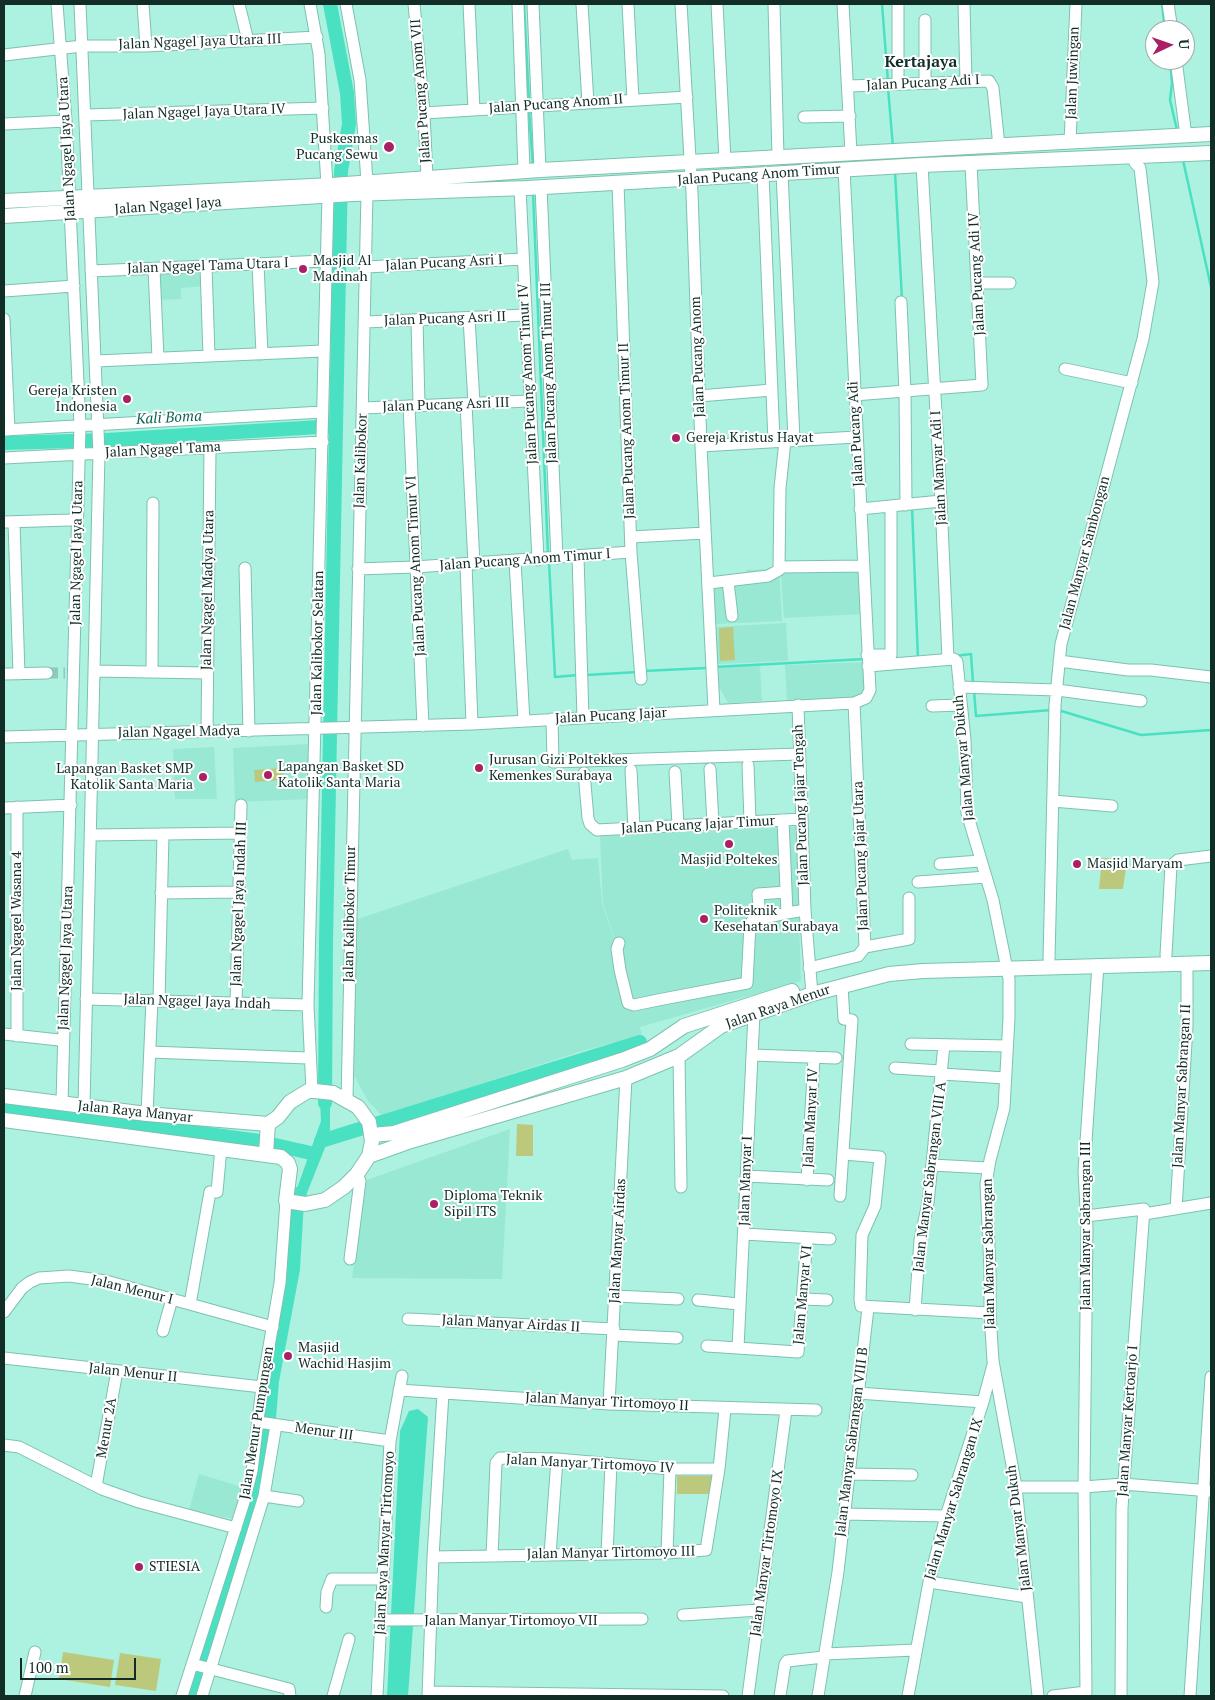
<!DOCTYPE html>
<style>
body{margin:0}
#map{position:relative;width:1215px;height:1700px;overflow:hidden;background:#adf1e0;font-family:"PT Serif",serif}
canvas{display:block}
.frame{position:absolute;inset:0;border:5px solid #112d26;pointer-events:none}
.north{position:absolute;left:1145px;top:20px;width:50px;height:50px;box-sizing:border-box;background:#fff;border:1px solid #a0aba8;border-radius:50%;rotate:87deg;font-size:14px;font-weight:700;line-height:20px;text-align:center;color:#112d26}
.north::after{content:'';display:block;margin:auto;width:18px;height:22px;background:#aa2064;clip-path:polygon(50% 0,100% 100%,50% 72%,0 100%)}
.scale{position:absolute;left:20px;top:1658px;width:116px;height:22px;box-sizing:border-box;border:2px solid #112d26;border-top:0;padding-left:6px;font-size:15px;line-height:18px;white-space:nowrap;color:#112d26;-webkit-text-stroke:4px #fff;paint-order:stroke}
</style>
<div id="map">
<canvas width="1215" height="1700"></canvas>
<div class="frame"></div>
<div class="north">U</div>
<div class="scale">100 m</div>
</div>
<script>
const ctx = document.querySelector('canvas').getContext('2d');
ctx.lineJoin = 'round';
function paint(path, color) {
  ctx.fillStyle = color;
  ctx.fill(path, 'evenodd');
}
function toPath(rows) {
  const path = new Path2D();
  for (const r of rows) {
    path.moveTo(r[0], r[1]);
    for (let i = 2; i < r.length; i += 2) path.lineTo(r[i], r[i + 1]);
  }
  return path;
}
function strokePath(path, color, width, dash) {
  ctx.strokeStyle = color;
  ctx.lineWidth = width;
  ctx.lineCap = dash ? 'butt' : 'round';
  ctx.setLineDash(dash || []);
  ctx.stroke(path);
}
function drawText(font, color, halo, rows, align = 'center') {
  ctx.font = font + ' "PT Serif",serif';
  ctx.lineWidth = 4;
  ctx.setLineDash([]);
  ctx.textBaseline = 'middle';
  ctx.strokeStyle = halo;
  ctx.fillStyle = color;
  for (const [text, x, y, turn = 0] of rows) {
    ctx.save();
    ctx.translate(x, y);
    ctx.rotate((+turn || 0) * Math.PI / 180);
    ctx.textAlign = isNaN(turn) ? turn : align;
    if (halo) ctx.strokeText(text, 0, 0);
    ctx.fillText(text, 0, 0);
    ctx.restore();
  }
}
const built = toPath([
 [205,268,206,286,181,288,181,299,157,300,155,271],
 [860,568,863,614,784,618,781,573],
 [779,569,782,621,715,624,713,582,747,579,746,570],
 [786,623,788,661,717,664,715,627],
 [868,662,870,697,787,702,785,665],
 [760,666,762,701,728,703,718,685,719,668],
 [309,744,310,799,235,802,233,748],
 [214,747,217,799,175,799,173,749],
 [796,827,801,981,640,1027,633,1003,642,1035,582,1051,382,1116,368,1101,354,1075,355,920,568,849,572,860,598,858,602,904,623,964,603,904,600,836],
 [510,1129,502,1279,352,1278,362,1211,360,1197,367,1180],
 [199,1474,242,1487,234,1519,189,1510]
]);
const green = toPath([
 [733,627,735,660,720,661,719,628],
 [282,768,283,780,255,782,254,770],
 [1102,858,1127,860,1123,889,1099,889],
 [517,1124,533,1125,533,1156,516,1156],
 [677,1476,712,1476,712,1494,677,1494],
 [63,1652,114,1660,110,1687,59,1679],
 [120,1653,161,1659,156,1691,115,1685]
]);
const water = toPath([
 [320,1100,330,1100,330,1135,305,1198,295,1194,321,1121],
 [418,1409,428,1417,408,1696,387,1696,400,1431,409,1411]
]);
const stream = toPath([
 [524,4,529,102],
 [882,4,888,82],
 [1162,4,1165,30],
 [1170,60,1172,83,1170,100,1177,130],
 [888,88,893,147],
 [529,110,533,167],
 [1183,160,1211,287],
 [895,172,902,299],
 [533,192,548,554],
 [912,507,918,659],
 [549,562,555,677,578,675],
 [955,656,971,654,973,683],
 [715,667,865,659],
 [643,671,707,668],
 [586,675,638,672],
 [974,691,976,716,1052,710],
 [1058,710,1141,735,1211,730]
]);
const river = toPath([
 [4,443,106,440,335,426],
 [325,1103,326,940,341,171,349,124,347,93,330,4],
 [4,1106,259,1141],
 [321,1141,640,1042],
 [271,1144,315,1154],
 [195,1696,255,1502,269,1418,272,1381,293,1269,297,1201,300,1193]
]);
const minorTunnel = toPath([
 [47,673,65,673]
]);
const minor = toPath([
 [57,4,66,121,80,426,62,1103],
 [80,4,99,454,84,1106],
 [143,4,146,46],
 [239,4,248,41],
 [310,4,319,54,327,185],
 [346,4,360,80,367,182],
 [414,4,424,113,427,178],
 [469,4,474,110],
 [518,4,524,171],
 [533,4,540,170],
 [582,4,588,103],
 [628,4,633,100],
 [681,4,692,193,701,446,714,710],
 [717,4,725,160],
 [774,4,778,157],
 [843,4,851,153],
 [964,4,966,81],
 [1168,4,1172,30],
 [4,55,82,46,146,46,317,37],
 [1176,60,1186,136],
 [925,83,925,20],
 [898,84,898,4],
 [849,86,989,81,993,88,999,146],
 [424,113,687,97],
 [85,115,323,108],
 [804,117,850,116],
 [4,124,66,121],
 [1070,142,1076,4],
 [922,165,941,501,948,659],
 [782,172,794,440],
 [763,174,774,441],
 [618,183,631,552,641,679],
 [541,187,557,558],
 [520,188,538,560],
 [258,264,262,354],
 [206,266,209,356],
 [366,267,523,259],
 [154,269,158,358],
 [91,271,325,261],
 [977,283,1010,283],
 [4,291,74,286],
 [901,302,905,392,906,505],
 [469,318,474,403],
 [4,319,9,430],
 [417,320,419,406],
 [365,322,525,315],
 [96,361,323,351],
 [1065,369,1132,383],
 [854,395,982,385,971,164],
 [699,396,772,390],
 [466,404,474,564],
 [409,406,423,726],
 [363,408,529,401],
 [4,430,322,412],
 [701,446,856,437],
 [4,458,323,442],
 [860,509,941,501],
 [4,522,70,520,77,517],
 [14,522,19,674],
 [631,537,705,533],
 [578,557,583,717],
 [515,561,524,721],
 [466,564,472,724],
 [780,567,863,566],
 [245,568,249,731],
 [358,569,415,567,631,552],
 [728,581,732,616],
 [709,583,768,576,779,570,780,488,785,441],
 [867,655,891,655,891,507],
 [1059,661,1128,670,1151,670,1211,677],
 [868,666,954,659,957,662,965,740,967,813,993,900,1009,979,1009,1018,1004,1108,990,1160,986,1184,990,1269,990,1313,993,1361,1016,1487,1038,1696],
 [94,671,207,673],
 [152,672,153,503],
 [4,674,47,673],
 [959,687,1057,690,1141,701],
 [798,705,805,910,812,994],
 [932,706,961,705],
 [552,719,553,762,799,754],
 [207,732,210,448],
 [4,737,472,724,854,703,866,698,870,690,844,169],
 [748,765,750,821],
 [710,769,713,823],
 [631,770,634,828],
 [675,772,678,825],
 [584,773,588,818,590,824,597,830,802,819],
 [1053,801,1112,806],
 [4,808,71,805],
 [783,820,787,913,805,910],
 [90,835,240,833],
 [940,864,980,861],
 [918,882,986,877],
 [161,893,239,892],
 [760,918,758,894,786,892],
 [619,943,617,949,620,970,628,1003,634,1005,658,1000,747,983,750,925,752,921,787,913],
 [865,947,909,939,909,898],
 [1166,955,1171,866,1178,860,1211,856],
 [1049,959,1055,705,1061,644,1143,339,1153,282,1140,168,1135,163,1133,157],
 [809,968,858,956,865,947,854,703],
 [86,999,308,1005],
 [159,1001,163,834],
 [236,1003,241,805],
 [4,1034,59,1040,63,1042],
 [17,1036,17,807],
 [911,1044,1007,1046],
 [150,1052,308,1058],
 [752,1055,836,1058],
 [679,1056,681,1187],
 [895,1068,940,1071],
 [942,1074,1005,1078],
 [312,1091,308,1005,328,195],
 [347,1100,367,193],
 [147,1114,152,1000],
 [843,1154,880,1157,875,1206,862,1235,860,1300,861,1306,990,1313],
 [932,1165,988,1168],
 [746,1176,828,1180],
 [807,1180,814,1057],
 [840,1196,852,1020,844,1019,842,986],
 [1176,1209,1187,1026,1187,964],
 [1144,1214,1211,1203],
 [1086,1216,1144,1209,1122,1508,1121,1696],
 [744,1234,830,1239],
 [350,1259,360,1181,357,1174],
 [616,1296,678,1299],
 [803,1299,827,1300],
 [698,1300,739,1304],
 [190,1304,210,1192,217,1192,221,1148],
 [915,1310,920,1240,928,1203,944,1045],
 [4,1312,22,1288,30,1282,39,1278,69,1276,106,1281,273,1327],
 [408,1319,614,1329],
 [163,1331,172,1299],
 [613,1335,677,1338],
 [707,1346,798,1352,807,1238],
 [738,1348,754,1014],
 [4,1358,262,1387],
 [399,1390,609,1404,816,1410],
 [858,1393,983,1402],
 [609,1404,626,1078],
 [258,1422,390,1441],
 [4,1445,19,1447,102,1489,139,1502,236,1528],
 [848,1474,912,1475],
 [96,1486,117,1371],
 [1016,1487,1084,1487,1123,1484,1211,1491],
 [264,1496,298,1501],
 [844,1514,946,1516],
 [667,1553,670,1469],
 [607,1554,611,1464],
 [550,1555,557,1459],
 [492,1556,496,1463,500,1458,557,1459,670,1469,719,1469],
 [433,1557,667,1553,706,1550,719,1469,725,1409],
 [929,1582,1027,1597],
 [326,1607,327,1592,332,1579,383,1579],
 [683,1615,759,1610],
 [381,1620,642,1619],
 [825,1654,915,1650],
 [192,1664,289,1689,290,1696],
 [428,1692,723,1696],
 [25,1696,35,1652],
 [182,1696,244,1502,252,1471,262,1387,280,1283,286,1201],
 [202,1696,264,1496,276,1425],
 [333,1696,349,1639],
 [377,1696,390,1441,402,1376],
 [428,1696,433,1557,443,1393],
 [748,1696,786,1410],
 [780,1696,785,1664,787,1661,824,1657],
 [818,1696,838,1572,868,1308],
 [908,1696,929,1582,946,1516,983,1402,993,1365],
 [1053,1696,1086,1692,1084,1487,1087,1228,1084,1171,1098,965],
 [1190,1696,1211,1377]
]);
const major = toPath([
 [4,201,332,185,540,170,1211,134],
 [4,216,353,194,527,188,922,165,1211,153],
 [4,1096,147,1114,268,1124,278,1117,290,1102,308,1091,315,1091,333,1093,358,1107,369,1122,372,1141,369,1156,357,1174,344,1187,325,1200,305,1204,286,1201,290,1169,288,1163,281,1157,4,1120],
 [372,1135,394,1133,622,1060,650,1049,684,1026,792,991],
 [266,1153,268,1124],
 [369,1156,411,1141,626,1078,679,1056,721,1026,812,994,889,974,923,971,1211,963]
]);
const markers = [
 [389,147,6,"#aa2064"],
 [303,269,5,"#aa2064"],
 [127,399,5,"#aa2064"],
 [676,438,5,"#aa2064"],
 [479,768,5,"#aa2064"],
 [268,775,5,"#aa2064"],
 [203,777,5,"#aa2064"],
 [729,844,5,"#aa2064"],
 [1077,864,5,"#aa2064"],
 [704,919,5,"#aa2064"],
 [434,1204,5,"#aa2064"],
 [288,1356,5,"#aa2064"],
 [139,1567,5,"#aa2064"]
];
const streetNames = [
 ["Jalan Ngagel Jaya Utara III",200,42,-2],
 ["Jalan Juwingan",1073,73,-88],
 ["Jalan Pucang Adi I",923,83,-3],
 ["Jalan Pucang Anom VII",421,91,-94],
 ["Jalan Pucang Anom II",556,104,-4],
 ["Jalan Ngagel Jaya Utara IV",204,112,-2],
 ["Jalan Ngagel Jaya Utara",67,149,-93],
 ["Jalan Pucang Anom Timur",759,175,-4],
 ["Jalan Ngagel Jaya",168,206,-4],
 ["Jalan Pucang Asri I",444,263,-3],
 ["Jalan Ngagel Tama Utara I",208,266,-2],
 ["Jalan Pucang Adi IV",977,274,-93],
 ["Jalan Pucang Asri II",445,319,-2],
 ["Jalan Pucang Anom",698,357,-92],
 ["Jalan Pucang Anom Timur III",549,373,-92],
 ["Jalan Pucang Anom Timur IV",528,374,-93],
 ["Jalan Pucang Asri III",446,405,-2],
 ["Jalan Pucang Anom Timur II",627,431,-92],
 ["Jalan Pucang Adi",856,434,-93],
 ["Jalan Ngagel Tama",163,450,-3],
 ["Jalan Kalibokor",361,461,-88],
 ["Jalan Manyar Adi I",939,468,-93],
 ["Jalan Ngagel Jaya Utara",77,553,-89],
 ["Jalan Manyar Sambongan",1085,553,-75],
 ["Jalan Pucang Anom Timur I",525,560,-4],
 ["Jalan Pucang Anom Timur VI",416,566,-93],
 ["Jalan Ngagel Madya Utara",208,590,-89],
 ["Jalan Kalibokor Selatan",318,643,-89],
 ["Jalan Pucang Jajar",611,716,-3],
 ["Jalan Ngagel Madya",179,732,-1],
 ["Jalan Manyar Dukuh",964,758,-95],
 ["Jalan Pucang Jajar Tengah",801,805,-92],
 ["Jalan Pucang Jajar Timur",698,825,-3],
 ["Jalan Pucang Jajar Utara",861,856,-92],
 ["Jalan Ngagel Jaya Indah III",239,904,-88],
 ["Jalan Kalibokor Timur",350,914,-89],
 ["Jalan Ngagel Wasana 4",17,921,-90],
 ["Jalan Ngagel Jaya Utara",66,958,-88],
 ["Jalan Ngagel Jaya Indah",197,1002,2],
 ["Jalan Raya Menur",778,1007,-19],
 ["Jalan Manyar Sabrangan II",1182,1086,-87],
 ["Jalan Raya Manyar",135,1112,6],
 ["Jalan Manyar IV",811,1118,-87],
 ["Jalan Manyar Sabrangan VIII A",930,1177,-83],
 ["Jalan Manyar I",746,1181,-88],
 ["Jalan Manyar Sabrangan III",1086,1226,-90],
 ["Jalan Manyar Airdas",618,1241,-87],
 ["Jalan Manyar Sabrangan",989,1254,-91],
 ["Jalan Menur I",132,1290,14],
 ["Jalan Manyar VI",803,1295,-85],
 ["Jalan Manyar Airdas II",511,1324,3],
 ["Jalan Menur II",133,1373,6],
 ["Jalan Manyar Tirtomoyo II",607,1402,3],
 ["Jalan Manyar Kertoarjo I",1128,1421,-86],
 ["Jalan Menur Pumpungan",257,1423,-81],
 ["Menur 2A",107,1428,-80],
 ["Menur III",324,1432,8],
 ["Jalan Manyar Sabrangan VIII B",852,1442,-83],
 ["Jalan Manyar Tirtomoyo IV",590,1464,3],
 ["Jalan Manyar Sabrangan IX",954,1499,-73],
 ["Jalan Manyar Dukuh",1019,1528,-97],
 ["Jalan Raya Manyar Tirtomoyo",385,1543,-87],
 ["Jalan Manyar Tirtomoyo III",611,1553,-1],
 ["Jalan Manyar Tirtomoyo IX",767,1553,-82],
 ["Jalan Manyar Tirtomoyo VII",511,1621]
];
const poiNames = [
 ["Puskesmas",378,139,"right"],
 ["Pucang Sewu",378,155,"right"],
 ["Masjid Al",313,261],
 ["Madinah",313,277],
 ["Gereja Kristen",117,391,"right"],
 ["Indonesia",117,407,"right"],
 ["Gereja Kristus Hayat",686,438],
 ["Jurusan Gizi Poltekkes",489,760],
 ["Kemenkes Surabaya",489,776],
 ["Lapangan Basket SD",278,767],
 ["Katolik Santa Maria",278,783],
 ["Lapangan Basket SMP",193,769,"right"],
 ["Katolik Santa Maria",193,785,"right"],
 ["Masjid Poltekes",729,860,"center"],
 ["Masjid Maryam",1087,864],
 ["Politeknik",714,911],
 ["Kesehatan Surabaya",714,927],
 ["Diploma Teknik",444,1196],
 ["Sipil ITS",444,1212],
 ["Masjid",298,1348],
 ["Wachid Hasjim",298,1364],
 ["STIESIA",149,1567]
];
const waterNames = [
 ["Kali Boma",169,418,-3]
];
const quarterNames = [
 ["Kertajaya",921,62]
];
paint(built, '#99e8d4');
paint(green, '#bcc97c');
paint(water, '#4ae1c3');
strokePath(stream, '#4ae1c3', 2.5);
strokePath(river, '#4ae1c3', 14);
strokePath(minorTunnel, '#8ecabb', 11, [11, 5.5]);
strokePath(minor, '#7ec1b0', 13);
strokePath(major, '#7ec1b0', 16);
strokePath(minor, '#fff', 11);
strokePath(major, '#fff', 14);
for (const [x, y, r, color] of markers) {
  const dot = new Path2D();
  dot.arc(x, y, r, 0, 2 * Math.PI);
  ctx.fillStyle = color;
  ctx.fill(dot);
  strokePath(dot, '#fff', 2);
}
drawText('14px', '#112d26', '#fff', streetNames);
drawText('14px', '#112d26', '#fff', poiNames, 'left');
drawText('italic 15px', '#116455', '#fff', waterNames);
drawText('bold 16px', '#112d26', '#fff', quarterNames);
</script>
